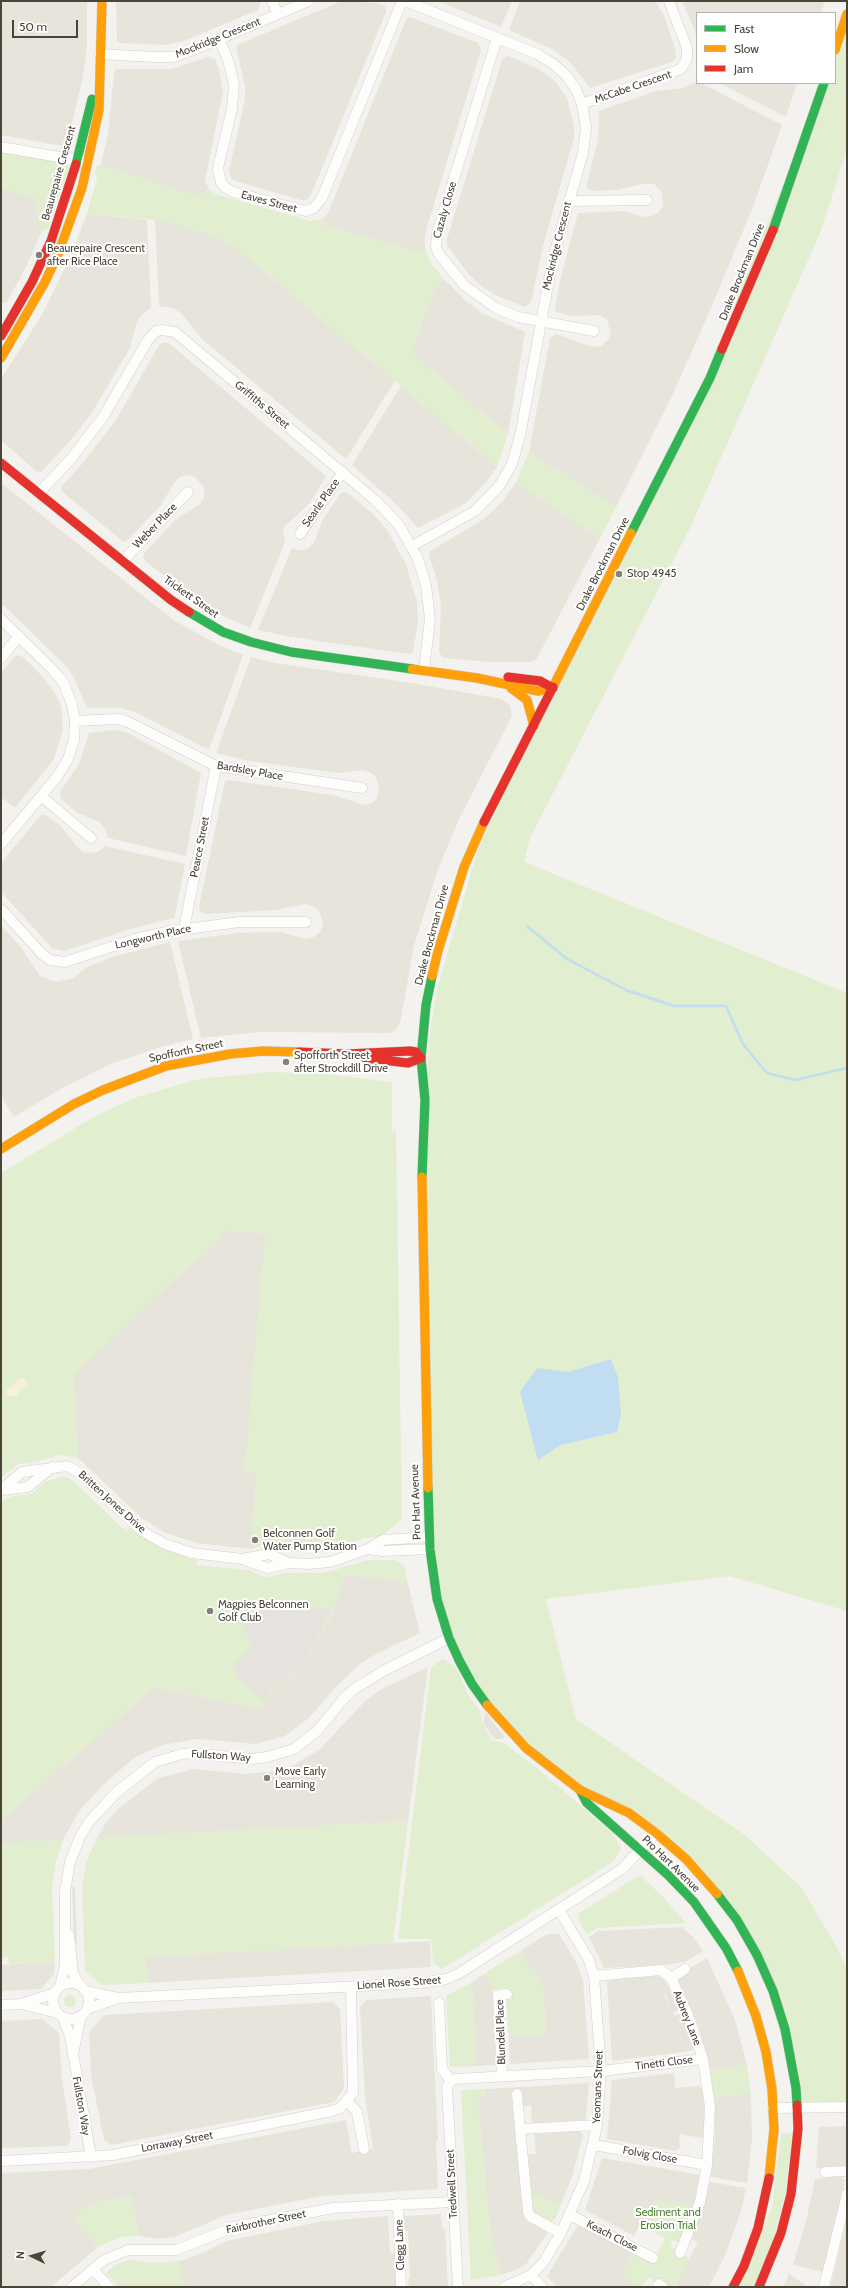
<!DOCTYPE html>
<style>
body{margin:0}
#map{position:relative;width:848px;height:2288px;overflow:hidden;background:#f4f2ee;font-family:Cabin,sans-serif}
canvas{display:block}
.frame{position:absolute;inset:0;border:2px solid #4b4439;pointer-events:none}
.legend{position:absolute;left:696px;top:12px;width:140px;height:72px;box-sizing:border-box;background:#fff;border:1px solid #b7b4b0;margin:0;padding:5px 7px;list-style:none;font-size:12px;color:#4b4439}
.legend li{display:flex;align-items:center;gap:8px;height:20px}
.legend b{width:20px;border:1px solid #b7b4b0}
.north{position:absolute;left:12px;top:2236px;width:40px;height:40px;-webkit-text-stroke:3px #fff;paint-order:stroke;rotate:275deg;font-size:11px;font-weight:700;line-height:16px;text-align:center;color:#4b4439}
.north::after{content:'';display:block;margin:auto;width:14px;height:18px;background:#4b4439;clip-path:polygon(50% 0,100% 100%,50% 72%,0 100%)}
.scale{position:absolute;left:12px;top:20px;width:66px;height:18px;box-sizing:border-box;border:2px solid #4b4439;border-top:0;padding-left:5px;font-size:12px;line-height:14px;white-space:nowrap;color:#4b4439;-webkit-text-stroke:3px #fff;paint-order:stroke}
</style>
<div id="map">
<canvas width="848" height="2288"></canvas>
<div class="frame"></div>
<ul class="legend">
<li><b style="height:5px;background:#30b455"></b>Fast</li>
<li><b style="height:5px;background:#ff9f0a"></b>Slow</li>
<li><b style="height:5px;background:#e5322d"></b>Jam</li>
</ul>
<div class="north">N</div>
<div class="scale">50 m</div>
</div>
<script>
const ctx = document.querySelector('canvas').getContext('2d');
ctx.lineJoin = 'round';
function paint(path, color) {
  ctx.fillStyle = color;
  ctx.fill(path, 'evenodd');
}
function toPath(rows) {
  const path = new Path2D();
  for (const r of rows) {
    if (r.length === 3) {
      path.moveTo(r[0] + r[2], r[1]);
      path.arc(r[0], r[1], r[2], 0, 2 * Math.PI);
      continue;
    }
    path.moveTo(r[0], r[1]);
    for (let i = 2; i < r.length; i += 2) path.lineTo(r[i], r[i + 1]);
  }
  return path;
}
function strokePath(path, color, width, dash) {
  ctx.strokeStyle = color;
  ctx.lineWidth = width;
  ctx.lineCap = dash ? 'butt' : 'round';
  ctx.setLineDash(dash || []);
  ctx.stroke(path);
}
function drawText(font, color, halo, rows, align = 'center') {
  ctx.font = font + ' Cabin,sans-serif';
  ctx.lineWidth = 4;
  ctx.setLineDash([]);
  ctx.textBaseline = 'middle';
  ctx.strokeStyle = halo;
  ctx.fillStyle = color;
  for (const [text, x, y, turn = 0] of rows) {
    ctx.save();
    ctx.translate(x, y);
    ctx.rotate((+turn || 0) * Math.PI / 180);
    ctx.textAlign = isNaN(turn) ? turn : align;
    if (halo) ctx.strokeText(text, 0, 0);
    ctx.fillText(text, 0, 0);
    ctx.restore();
  }
}
const residential = toPath([
 [1,1,87,1,87,46,83,77,67,145,63,146,1,135],
 [116,1,260,1,261,2,258,10,181,42,164,45,121,43,117,41],
 [342,1,377,3,385,6,386,12,311,195,306,200,301,200,235,181,231,178,229,171,245,99,245,87,236,47,239,44],
 [438,1,512,1,501,27],
 [520,1,655,1,664,15,676,52,676,58,672,62,590,88,571,63,554,50,509,30],
 [682,1,825,1,821,13,697,13,697,36],
 [410,17,478,43,481,50,427,227,425,239,425,250,417,252,326,226,322,219,328,213,406,20],
 [509,56,537,68,554,80,567,98,574,127,574,138,544,242,531,302,525,307,499,297,481,286,466,271,447,245,447,239,502,60,505,57],
 [208,57,215,59,219,69,223,92,205,180,209,190,194,196,101,165,108,134,114,73,116,69,171,69],
 [697,81,782,125,753,207,708,315,672,396,616,507,529,452,550,339,556,334,592,347,601,346,607,341,611,334,607,320,600,315,570,316,557,312,555,308,561,276,578,213,624,211,644,217,652,216,659,212,663,206,662,192,654,184,643,184,617,190,592,191,586,187,598,140,599,111,656,91,683,88],
 [719,83,797,83,786,117],
 [1,188,34,198,42,231,24,271,6,303,1,303],
 [87,214,147,220,151,308,141,316,136,324,130,348,91,414,70,441,41,472,36,471,1,440,1,379,43,313,68,262],
 [155,220,166,221,201,231,221,239,239,250,395,381,346,459,203,340,181,313,172,308,159,306],
 [444,279,466,301,482,313,525,332,508,434,411,353,435,286],
 [164,342,170,344,326,476,310,503,284,527,283,533,285,542,250,628,221,615,196,600,145,561,143,557,145,552,176,519,199,505,204,498,204,487,195,477,187,475,180,477,174,483,161,505,128,540,124,542,61,491,62,486,82,464,116,420,159,345],
 [401,386,497,467,488,480,466,503,418,528,397,505,352,465],
 [516,482,600,538,536,660,530,662,488,662,443,658,439,652,441,606,437,580,429,555,430,551,484,519,503,501],
 [1,483,175,621,219,645,243,655,209,750,135,712,121,708,87,708,74,678,67,667,1,603],
 [344,492,348,493,373,514,387,530,406,564,417,602,418,621,413,652,409,654,291,637,258,630,292,548,301,551,309,548,315,541,322,521,340,494],
 [18,655,23,657,42,676,56,695,61,707,63,730,54,759,15,808,1,797,1,673,14,657],
 [251,657,275,663,412,683,502,699,510,705,512,716,460,817,438,869,414,946,400,1023,395,1031,388,1033,261,1032,201,1038,178,941,237,933,266,932,281,932,305,939,314,937,320,932,323,924,319,911,313,906,305,904,276,910,205,914,200,912,199,907,225,781,229,780,333,795,364,805,372,803,377,798,379,790,376,777,370,772,362,770,339,773,249,761,216,753],
 [113,730,126,732,201,773,186,856,108,838,105,828,99,822,78,813,61,799,60,792,79,764,89,733],
 [44,814,60,825,78,848,85,853,98,852,105,846,185,864,174,918,127,930,64,951,52,948,1,892,1,863,40,816],
 [1,925,20,946,40,976,56,982,73,978,87,967,112,957,170,942,193,1039,164,1046,113,1063,64,1087,14,1117,1,1096],
 [226,1231,266,1233,245,1471,257,1472,251,1549,196,1543,163,1532,141,1517,78,1458,73,1374,177,1277,214,1245],
 [344,1575,407,1580,420,1633,376,1654,361,1663,335,1688,309,1718,285,1736,256,1744,197,1739,162,1745,134,1758,104,1784,79,1811,63,1840,1,1843,1,1820,154,1687,258,1708,294,1673,317,1642,329,1620],
 [428,1667,408,1821,97,1838,104,1825,118,1809,158,1778,194,1769,245,1774,276,1771,290,1767,319,1750,366,1700,380,1690],
 [682,1927,694,1938,703,1951,685,1962,667,1965,604,1968,589,1937,598,1931],
 [547,1934,559,1934,577,1964,583,1980,589,2059,510,2064,509,2036,546,2034,543,1986,520,1951],
 [430,1941,431,1967,147,1983,145,1957],
 [707,1958,735,2020,747,2065,710,2070,698,2024,677,1981,679,1975],
 [55,1962,54,1974,41,1989,1,1991,1,1965],
 [484,1974,492,1984,496,2065,476,2066,472,1982],
 [657,1976,664,1979,671,1991,664,1995,674,2015,682,2014,694,2047,691,2051,612,2061,607,1982,611,1978],
 [431,1996,438,2141,436,2142,438,2189,322,2196,226,2215,175,2237,158,2239,139,2236,131,2196,91,2204,74,2218,98,2247,51,2287,1,2287,1,2173,89,2169,346,2120,352,2153,373,2149,365,2097,360,2007,366,2000],
 [333,2002,340,2009,344,2089,334,2102,111,2145,104,2140,91,2075,89,2032,104,2015],
 [42,2019,59,2033,62,2080,71,2138,68,2146,1,2148,1,2021],
 [674,2073,675,2088,698,2086,703,2090,705,2135,701,2138,679,2134,680,2148,676,2151,607,2139,612,2080],
 [589,2083,586,2120,532,2123,531,2105,523,2106,522,2092,511,2093,524,2218,548,2232,527,2263,520,2268,501,2275,491,2239,477,2097,486,2096,486,2089],
 [751,2094,752,2139,747,2183,711,2177,715,2137,714,2097],
 [847,2126,847,2166,816,2168,819,2127],
 [580,2131,583,2135,572,2177,555,2219,549,2221,533,2209,528,2154,536,2154,534,2134],
 [602,2158,700,2175,694,2202,679,2242,641,2222,634,2236,585,2210],
 [841,2176,845,2181,823,2272,793,2265,806,2221,815,2179],
 [710,2182,746,2188,741,2211,726,2253,709,2287,679,2287,675,2285,698,2242,692,2239],
 [441,2214,442,2229,445,2229,448,2287,409,2287,408,2279,410,2278,408,2231,403,2231,402,2216],
 [388,2216,390,2253,396,2253,397,2287,188,2287,180,2278,180,2261,198,2255,226,2241,324,2221],
 [847,2217,847,2287,832,2287,831,2285],
 [578,2225,632,2253,623,2273,636,2287,558,2287,547,2276],
 [789,2274,808,2287,783,2287]
]);
const green = toPath([
 [847,14,847,150,820,233,690,528,530,838,524,862,847,993,847,1611,730,1576,546,1599,576,1719,746,1836,801,1887,839,1951,847,1970,847,2107,797,2107,796,2088,757,1955,686,1859,526,1748,472,1684,437,1599,421,1194,429,1040,437,989,477,853,534,726,681,437,824,83,835,83,835,50],
 [1,150,59,161,69,167,48,229,42,231,34,198,1,188],
 [101,165,194,196,209,190,216,194,310,221,322,219,326,226,417,252,425,250,430,262,444,279,435,286,411,353,508,434,497,467,239,250,221,239,166,221,87,214,97,178,95,173,97,166],
 [529,452,616,507,600,538,516,482],
 [271,1072,325,1074,392,1082,392,1132,396,1130,402,1519,381,1537,365,1538,323,1552,285,1552,269,1544,251,1549,257,1473,244,1472,265,1233,226,1231,214,1245,177,1277,73,1374,78,1458,59,1455,36,1462,18,1464,1,1478,1,1173,97,1115,137,1097,199,1079],
 [64,1476,72,1480,128,1533,127,1529,132,1527,158,1547,198,1561,196,1565,249,1570,266,1578,283,1573,324,1573,368,1560,396,1560,404,1566,407,1580,344,1575,329,1620,317,1642,294,1673,258,1708,154,1687,1,1820,1,1501,13,1496,32,1494,45,1482],
 [443,1659,456,1667,468,1695,480,1711,482,1723,492,1740,504,1743,543,1773,613,1834,621,1848,614,1861,442,1969,433,1963,431,1939,398,1939,431,1667],
 [408,1821,393,1943,145,1957,147,1983,102,1985,85,1971,82,1884,87,1860,97,1838],
 [63,1840,56,1862,52,1887,55,1962,9,1964,8,1957,1,1958,1,1843],
 [640,1875,664,1898,686,1923,597,1928,587,1935,580,1923,578,1914],
 [520,1951,543,1986,546,2034,509,2036,506,1999,512,1999,511,1993,507,1989,492,1990,492,1984,484,1974],
 [472,1982,476,2066,450,2067,446,1996],
 [70,2001,6],
 [747,2065,751,2094,714,2097,710,2070],
 [486,2089,486,2096,477,2097,491,2239,501,2275,471,2280,461,2090],
 [781,2133,792,2134,786,2192,772,2245,755,2287,739,2287,772,2207],
 [531,2191,561,2204,552,2223,533,2212],
 [131,2196,139,2236,120,2237,98,2247,74,2218,91,2204],
 [656,2200,692,2205,678,2242,672,2240,671,2247,690,2259,673,2287,667,2287,657,2279,655,2282,649,2277,641,2287,636,2287,623,2273,632,2253,652,2263,665,2238,647,2228],
 [128,2260,160,2263,180,2261,180,2278,188,2287,119,2287,106,2273,117,2264]
]);
const sand = toPath([
 [23,1378,27,1381,27,1386,22,1388,17,1396,8,1396,6,1393,7,1389,14,1386,18,1379]
]);
const parking = toPath([
 [257,1601,263,1603,274,1601,287,1605,300,1603,316,1608,331,1609,320,1634,304,1660,263,1700,239,1679,232,1667,252,1647,241,1622],
 [485,1712,505,1737,501,1739,495,1739,492,1736,483,1723],
 [72,1887,75,1887,77,1943,74,1943],
 [672,1991,680,2009,673,2013,665,1994]
]);
const water = toPath([
 [611,1359,618,1378,621,1414,617,1432,560,1445,538,1460,520,1392,537,1368,568,1372]
]);
const stream = toPath([
 [527,926,567,959,626,990,674,1006,726,1006,743,1044,767,1073,795,1080,847,1068]
]);
const street = toPath([
 [272,1,278,14],
 [406,1,537,54,552,63,566,75,576,89,582,104,586,128,583,153,553,258,520,436,512,464,500,485,475,511,412,546],
 [497,38,437,234,436,247,438,253,465,286,496,308,518,317,594,331],
 [219,39,228,60,234,84,232,109,218,168,221,183,226,188,233,192,306,211,314,208,322,198,402,1],
 [100,54,154,57,173,57,191,51,309,1],
 [582,104,681,69,687,59,687,48,669,1],
 [1,147,82,161],
 [568,201,647,200],
 [39,493,71,459,103,417,148,340,156,331,162,330,175,332,375,500,399,525,418,559,426,585,430,619,424,670],
 [300,534,343,472],
 [123,561,188,492],
 [1,619,51,668,63,682,72,704,75,721,74,740,68,759,57,777,1,844],
 [1,658,19,636],
 [75,721,117,719,126,721,216,766,362,788],
 [41,796,91,838],
 [1,909,42,954,50,960,65,962,138,938,172,931,239,922,306,922],
 [184,929,216,766],
 [1,1490,22,1472,67,1466,80,1473,142,1531,165,1544,192,1553,242,1559,267,1568,289,1563,308,1564,330,1562,368,1549,383,1540,429,1537],
 [1,1490,28,1487,52,1467],
 [368,1549,382,1551,430,1549],
 [242,1559,269,1554,289,1563],
 [69,1935,73,1973,80,1986],
 [685,1969,671,1978,688,2015,703,2059,710,2107,707,2165],
 [594,1976,661,1970,671,1978],
 [71,2001,18],
 [60,1987,65,1965,65,1891,70,1862,80,1837,89,1822,117,1792,155,1762,182,1754,193,1753,252,1759,267,1757,294,1749,317,1731,346,1696,356,1688,385,1670,449,1638],
 [85,1991,118,1998],
 [439,2003,442,2069,451,2081,455,2079,601,2071,703,2059],
 [1,2005,21,2004,55,1993],
 [25,2005,57,2013],
 [87,2009,118,1998,421,1983,446,1979,458,1974,622,1869,656,1833],
 [63,2018,70,2036,91,2157],
 [74,2049,81,2016],
 [502,2076,498,1996,507,1994],
 [451,2081,447,2087,458,2287],
 [517,2094,520,2129,597,2125],
 [347,2101,357,2112,364,2149],
 [773,2108,847,2107],
 [520,2129,528,2212,531,2217,561,2233],
 [594,2145,707,2165,700,2202,680,2253],
 [1,2161,113,2155,332,2111,340,2108,353,2093,351,1987],
 [825,2172,847,2171],
 [398,2204,401,2287],
 [570,2215,653,2258],
 [93,2269,109,2287],
 [531,2275,542,2287],
 [72,2287,104,2260,128,2250,176,2250,234,2227,333,2208,453,2202],
 [504,2287,531,2275,543,2263,561,2233,584,2181,597,2125,601,2071,594,1976,589,1960,559,1910],
 [657,2287,659,2284,663,2287],
 [824,2287,847,2194]
]);
const fast = toPath([
 [76,164,92,99],
 [773,230,824,83],
 [631,533,710,378,722,349],
 [189,612,223,632,251,642,291,652,412,669],
 [422,1177,425,1100,421,1058,426,1005,432,976],
 [428,1488,430,1549,437,1599,449,1638,460,1662,472,1684,487,1705],
 [580,1790,587,1803,668,1875,694,1902,726,1948,738,1971],
 [717,1894,737,1920,757,1955,773,1991,785,2029,796,2088,797,2105]
]);
const slow = toPath([
 [835,50,847,14],
 [1,358,45,282,58,254,82,188,99,110,102,1],
 [412,669,477,678,538,691,553,688],
 [553,687,631,533],
 [511,688,527,700,534,726],
 [432,976,438,951,464,867,484,822],
 [1,1149,74,1104,103,1090,166,1066,230,1054,263,1051,299,1052],
 [422,1177,428,1488],
 [487,1705,526,1748,580,1790,629,1813,656,1833,686,1859,717,1894],
 [738,1971,756,2016,766,2052,772,2089,774,2129,769,2178]
]);
const jam = toPath([
 [1,336,32,282,51,241,76,164],
 [722,349,773,230],
 [1,463,171,600,189,612],
 [508,677,540,681,553,688],
 [484,822,553,687],
 [299,1052,347,1054,410,1051,416,1052,421,1058],
 [365,1058,408,1063,421,1058],
 [733,2287,744,2266,758,2228,769,2178],
 [759,2287,781,2233,791,2194,798,2129,797,2105]
]);
const markers = [
 [39,255,4,"#868178"],
 [619,574,4,"#868178"],
 [286,1062,4,"#868178"],
 [255,1540,4,"#868178"],
 [210,1611,4,"#868178"],
 [267,1778,4,"#868178"]
];
const streetNames = [
 ["Mockridge Crescent",218,38,-22],
 ["McCabe Crescent",633,87,-19],
 ["Beaurepaire Crescent",59,173,-74],
 ["Eaves Street",269,202,15],
 ["Cazaly Close",445,210,-74],
 ["Mockridge Crescent",557,246,-76],
 ["Drake Brockman Drive",742,272,-68],
 ["Griffiths Street",262,405,40],
 ["Searle Place",321,503,-55],
 ["Weber Place",155,526,-46],
 ["Drake Brockman Drive",603,564,-63],
 ["Trickett Street",191,597,35],
 ["Bardsley Place",250,771,10],
 ["Pearce Street",200,847,-79],
 ["Drake Brockman Drive",432,935,-75],
 ["Longworth Place",153,937,-13],
 ["Spofforth Street",186,1051,-12],
 ["Britten Jones Drive",112,1502,42],
 ["Pro Hart Avenue",416,1502,-92],
 ["Fullston Way",221,1756,4],
 ["Pro Hart Avenue",671,1864,44],
 ["Lionel Rose Street",399,1983,-4],
 ["Aubrey Lane",687,2018,68],
 ["Blundell Place",501,2032,-92],
 ["Tinetti Close",664,2063,-7],
 ["Yeomans Street",598,2087,-88],
 ["Fullston Way",81,2106,80],
 ["Lorraway Street",177,2142,-11],
 ["Folvig Close",650,2155,10],
 ["Tredwell Street",452,2184,-93],
 ["Fairbrother Street",266,2222,-12],
 ["Keach Close",612,2236,27],
 ["Clegg Lane",400,2245,-92]
];
const poiNames = [
 ["Beaurepaire Crescent",47,249],
 ["after Rice Place",47,262],
 ["Stop 4945",627,574],
 ["Spofforth Street",294,1056],
 ["after Strockdill Drive",294,1069],
 ["Belconnen Golf",263,1534],
 ["Water Pump Station",263,1547],
 ["Magpies Belconnen",218,1605],
 ["Golf Club",218,1618],
 ["Move Early",275,1772],
 ["Learning",275,1785]
];
const parkNames = [
 ["Sediment and",668,2213],
 ["Erosion Trial",668,2226]
];
paint(residential, '#e7e4dc');
paint(green, '#e1eecf');
paint(sand, '#f7f0da');
paint(parking, '#e6e3df');
paint(water, '#c0ddf1');
strokePath(stream, '#c0ddf1', 2.5);
strokePath(street, '#d2d0cb', 11);
strokePath(fast, '#d3cfc5', 10);
strokePath(slow, '#d3cfc5', 10);
strokePath(jam, '#d3cfc5', 10);
strokePath(street, '#fdfdfc', 10);
strokePath(fast, '#30b455', 9);
strokePath(slow, '#ff9f0a', 9);
strokePath(jam, '#e5322d', 9);
for (const [x, y, r, color] of markers) {
  const dot = new Path2D();
  dot.arc(x, y, r, 0, 2 * Math.PI);
  ctx.fillStyle = color;
  ctx.fill(dot);
  strokePath(dot, '#fff', 1.5);
}
drawText('11px', '#4b4439', '#fff', streetNames);
drawText('11px', '#4b4439', '#fff', poiNames, 'left');
drawText('11px', '#4a7f2a', '#fff', parkNames);
</script>
